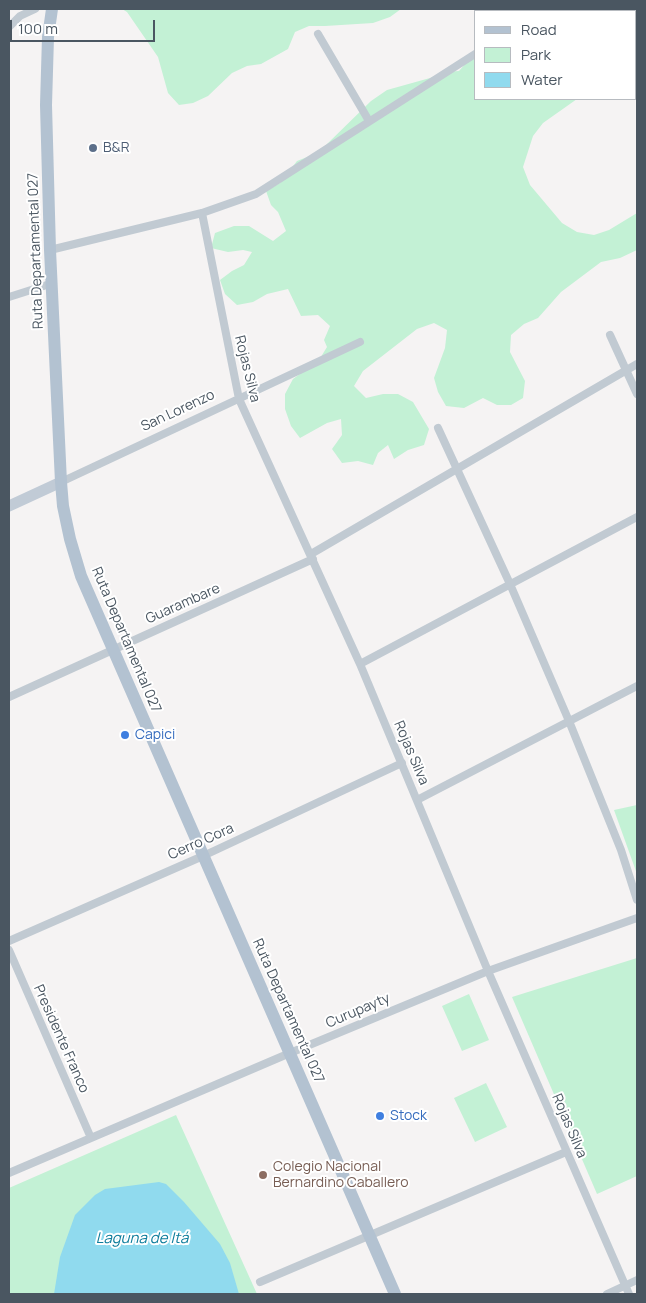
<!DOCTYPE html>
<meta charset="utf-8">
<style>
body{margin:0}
#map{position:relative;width:646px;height:1303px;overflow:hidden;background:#f5f3f3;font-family:Manrope,sans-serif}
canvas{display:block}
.frame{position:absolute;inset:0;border:10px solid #4a5661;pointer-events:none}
.legend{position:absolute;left:474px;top:10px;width:162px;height:90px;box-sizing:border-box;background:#fff;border:1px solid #b7bbc0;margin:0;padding:6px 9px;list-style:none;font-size:15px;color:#4a5661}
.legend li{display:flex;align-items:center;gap:10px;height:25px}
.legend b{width:25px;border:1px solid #b7bbc0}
.scale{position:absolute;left:10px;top:20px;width:145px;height:22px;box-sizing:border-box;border:2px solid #4a5661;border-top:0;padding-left:6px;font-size:15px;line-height:18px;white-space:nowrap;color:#4a5661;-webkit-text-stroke:4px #fff;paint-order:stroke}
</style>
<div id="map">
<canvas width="646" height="1303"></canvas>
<div class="frame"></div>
<ul class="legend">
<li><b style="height:6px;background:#b3c2d1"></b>Road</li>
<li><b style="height:14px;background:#c3f1d5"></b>Park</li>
<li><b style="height:14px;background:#90daee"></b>Water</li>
</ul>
<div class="scale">100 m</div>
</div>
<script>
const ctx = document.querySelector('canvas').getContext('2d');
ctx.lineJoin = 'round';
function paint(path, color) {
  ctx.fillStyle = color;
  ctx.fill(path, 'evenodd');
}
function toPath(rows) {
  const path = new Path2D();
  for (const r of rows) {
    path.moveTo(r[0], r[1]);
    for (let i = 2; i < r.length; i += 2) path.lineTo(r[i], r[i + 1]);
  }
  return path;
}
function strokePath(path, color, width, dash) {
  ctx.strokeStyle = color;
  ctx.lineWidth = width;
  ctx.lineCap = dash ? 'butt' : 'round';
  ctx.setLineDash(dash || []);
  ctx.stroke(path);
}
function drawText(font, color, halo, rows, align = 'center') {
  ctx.font = font + ' Manrope,sans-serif';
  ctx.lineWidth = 4;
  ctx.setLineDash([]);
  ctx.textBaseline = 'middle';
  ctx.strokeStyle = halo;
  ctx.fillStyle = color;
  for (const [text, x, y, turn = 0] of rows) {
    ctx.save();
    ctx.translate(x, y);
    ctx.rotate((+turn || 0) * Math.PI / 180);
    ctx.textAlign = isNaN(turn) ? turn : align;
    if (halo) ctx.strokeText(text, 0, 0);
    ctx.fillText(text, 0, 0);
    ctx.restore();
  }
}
const green = toPath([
 [122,9,401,9,390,17,373,23,325,26,309,26,295,32,288,49,261,64,247,66,232,73,208,96,193,103,179,105,168,93,158,57,127,12],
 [551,9,637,9,637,60,635,61,635,11,548,11],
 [475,53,475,99,577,99,543,123,533,136,523,167,530,185,562,223,577,232,594,235,609,230,637,213,637,250,620,258,601,262,561,292,538,318,524,324,511,335,510,352,525,381,523,398,511,405,497,405,483,398,464,408,446,406,438,392,434,378,445,348,447,330,434,323,417,329,363,371,354,386,366,398,383,394,398,394,413,402,429,429,424,445,408,450,394,459,388,445,378,453,373,465,358,461,342,463,332,449,342,435,341,419,327,423,300,438,291,426,285,409,285,394,293,379,319,360,327,347,324,340,330,326,318,315,301,316,288,289,267,294,253,302,237,305,225,294,220,280,232,271,244,265,252,252,243,250,228,252,211,248,215,233,234,226,249,226,273,241,286,231,278,212,271,205,266,191,280,183,297,161,312,155,326,145,371,101,387,90,430,78,444,72,459,71],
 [637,805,637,874,614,810],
 [637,958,637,1176,597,1194,512,997],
 [469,994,489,1040,462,1051,442,1006],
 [486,1083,507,1127,475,1142,454,1098],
 [176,1115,257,1294,9,1294,9,1188]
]);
const water = toPath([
 [159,1182,166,1184,184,1202,220,1244,230,1263,239,1294,54,1294,60,1257,75,1215,95,1195,105,1189]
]);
const street = toPath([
 [502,9,504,11],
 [548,11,552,9],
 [9,27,20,16,35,9],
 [318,34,369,121],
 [202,213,239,399,360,664,488,971,629,1294],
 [50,250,202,213,256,194,475,54],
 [9,297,53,283],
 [610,335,637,394],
 [438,428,510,584,569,721,621,850,637,900],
 [61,482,360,342],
 [311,554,637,364],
 [360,664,637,517],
 [9,697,313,559],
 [417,800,637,686],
 [9,941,203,856,402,763],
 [9,950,91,1138],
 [9,1173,290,1053,488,971,637,918],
 [260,1282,566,1152],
 [607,1294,637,1280]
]);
const secondary = toPath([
 [9,506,61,482]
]);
const primary = toPath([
 [52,9,48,37,46,105,50,250,61,482,63,506,70,539,81,576,395,1294]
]);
const markers = [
 [93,148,5,"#5c6f8a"],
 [125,735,5,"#3f7fe0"],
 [380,1116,5,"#3f7fe0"],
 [263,1175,5,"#8d6e63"]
];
const serviceNames = [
 ["B&R",103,148]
];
const streetNames = [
 ["Ruta Departamental 027",36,251,-92],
 ["Rojas Silva",247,369,76],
 ["San Lorenzo",178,411,-25],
 ["Guarambare",183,604,-24],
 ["Ruta Departamental 027",126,640,67],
 ["Rojas Silva",411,753,67],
 ["Cerro Cora",201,842,-24],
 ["Ruta Departamental 027",288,1011,66],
 ["Curupayty",358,1011,-23],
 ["Presidente Franco",61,1039,66],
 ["Rojas Silva",569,1126,67]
];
const shopNames = [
 ["Capici",135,735],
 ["Stock",390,1116]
];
const educationNames = [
 ["Colegio Nacional",273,1167],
 ["Bernardino Caballero",273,1183]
];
const waterNames = [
 ["Laguna de Itá",142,1239]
];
paint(green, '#c3f1d5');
paint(water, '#90daee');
strokePath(street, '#c1cad2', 8);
strokePath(secondary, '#c1cbd6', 11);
strokePath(primary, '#b3c2d1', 12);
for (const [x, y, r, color] of markers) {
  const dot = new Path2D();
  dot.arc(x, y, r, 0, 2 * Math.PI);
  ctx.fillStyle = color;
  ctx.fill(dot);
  strokePath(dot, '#fff', 2);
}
drawText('14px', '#4e5e75', '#fff', serviceNames, 'left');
drawText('14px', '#4a5661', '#fff', streetNames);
drawText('14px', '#366cbe', '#fff', shopNames, 'left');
drawText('14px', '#785e54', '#fff', educationNames, 'left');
drawText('italic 15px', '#0c7c9b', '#fff', waterNames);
</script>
